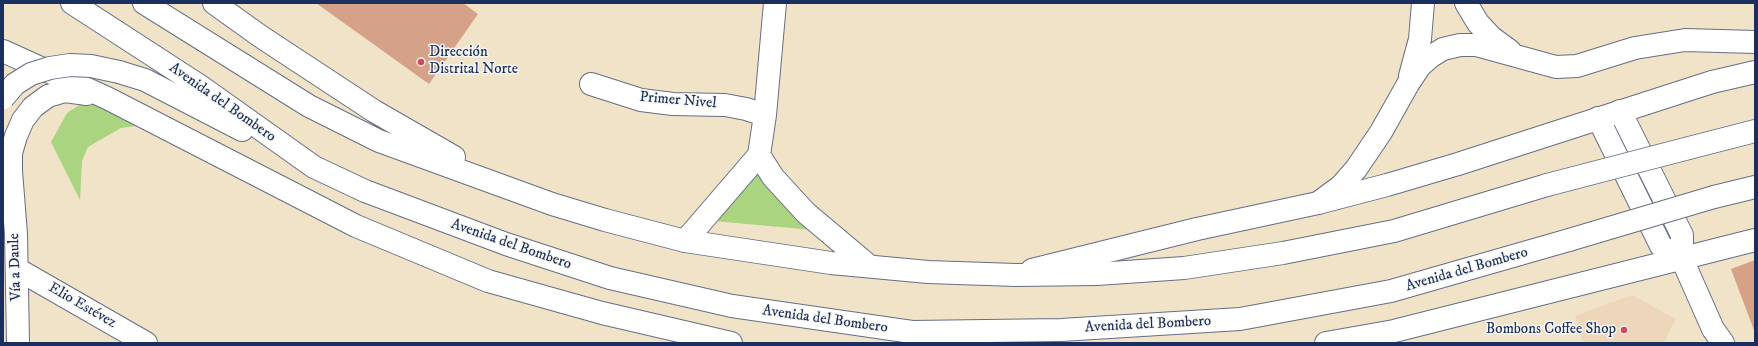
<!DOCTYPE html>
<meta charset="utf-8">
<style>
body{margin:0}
#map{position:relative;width:1758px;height:346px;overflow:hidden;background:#f1e3c8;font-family:"IM FELL DW Pica",serif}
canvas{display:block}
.frame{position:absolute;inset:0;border:4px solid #1b2f5e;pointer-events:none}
</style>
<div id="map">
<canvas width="1758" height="346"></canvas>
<div class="frame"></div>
</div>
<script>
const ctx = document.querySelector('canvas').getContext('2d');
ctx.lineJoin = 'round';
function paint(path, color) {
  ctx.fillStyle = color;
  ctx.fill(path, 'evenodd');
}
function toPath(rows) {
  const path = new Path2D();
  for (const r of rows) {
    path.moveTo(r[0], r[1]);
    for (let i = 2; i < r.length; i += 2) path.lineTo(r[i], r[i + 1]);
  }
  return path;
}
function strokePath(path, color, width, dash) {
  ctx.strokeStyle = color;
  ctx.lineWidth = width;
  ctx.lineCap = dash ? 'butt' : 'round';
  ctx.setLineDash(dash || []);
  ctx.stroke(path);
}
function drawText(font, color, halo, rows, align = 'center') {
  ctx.font = font + ' "IM FELL DW Pica",serif';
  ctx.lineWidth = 3;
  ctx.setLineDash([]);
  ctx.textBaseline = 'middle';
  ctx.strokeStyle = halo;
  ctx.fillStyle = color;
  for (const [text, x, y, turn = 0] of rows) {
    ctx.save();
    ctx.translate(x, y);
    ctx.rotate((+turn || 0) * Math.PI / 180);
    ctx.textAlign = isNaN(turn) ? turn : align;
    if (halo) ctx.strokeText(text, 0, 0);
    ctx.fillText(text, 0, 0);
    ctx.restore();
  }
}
const built = toPath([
 [1632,295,1676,319,1664,343,1583,343,1575,316]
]);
const green = toPath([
 [90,98,143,125,121,128,88,147,82,161,80,200,51,142,67,113],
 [767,154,835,232,692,219]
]);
const building = toPath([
 [316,3,463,3,478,14,429,84],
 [1755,260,1755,333,1731,269]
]);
const minor = toPath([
 [1466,3,1478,23,1491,37,1510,51],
 [1410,76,1420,39,1423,3],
 [591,84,641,100,673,104,725,105,746,109,765,115],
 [1620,111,1682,235,1682,259,1713,329,1723,343],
 [1598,118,1661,246,1682,259],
 [759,155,773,177,806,213,869,266],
 [1318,203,1341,186,1356,169,1381,132,1408,84,1420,66,1430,57,1443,49,1460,45,1476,45,1556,67,1577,66,1635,48,1685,40,1755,42],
 [685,241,759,155,765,115,775,3],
 [17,269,146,343]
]);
const secondary = toPath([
 [3,51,107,98,356,226,488,281,602,313,731,343],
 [1032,270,1197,229,1318,203,1387,185,1458,164,1712,82,1755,72],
 [18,343,16,234,11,171,11,153,16,136,23,120,33,107,48,96,65,91,87,94],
 [1326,343,1394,331,1755,240]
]);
const primary = toPath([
 [72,3,200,86,314,167,365,191,506,244,610,278,732,306,912,332,1061,330,1240,319,1391,291,1569,240],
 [144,3,309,106,379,141,552,204,605,220,685,241,831,263,928,272,1016,275,1097,274,1184,268,1283,253,1394,231,1547,185],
 [214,3,260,36,374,111,454,157],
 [119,72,145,80,242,130],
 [1689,148,1755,131],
 [1714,197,1755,187]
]);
const primaryBridge = toPath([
 [3,98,15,84,31,74,50,68,70,65,91,66,119,72],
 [1547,185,1689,148],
 [1569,240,1714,197]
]);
const markers = [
 [421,62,4,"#d1495b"],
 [1624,330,4,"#d1495b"]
];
const poiNames = [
 ["Dirección",429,53],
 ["Distrital Norte",429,70],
 ["Bombons Coffee Shop",1616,330,"right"]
];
const streetNames = [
 ["Primer Nivel",678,101,5],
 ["Avenida del Bombero",222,103,35],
 ["Avenida del Bombero",511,245,19],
 ["Vía a Daule",16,267,-92],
 ["Avenida del Bombero",1467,270,-16],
 ["Elio Estévez",82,306,30],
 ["Avenida del Bombero",825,320,8],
 ["Avenida del Bombero",1148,325,-3]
];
paint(built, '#eed6bb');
paint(green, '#aad480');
paint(building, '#d5a289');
strokePath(minor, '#666e83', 24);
strokePath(secondary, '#666e83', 24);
strokePath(primary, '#666e83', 24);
strokePath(minor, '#fff', 22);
strokePath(secondary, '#fff', 22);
strokePath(primary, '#fff', 22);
strokePath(primaryBridge, '#666e83', 24, []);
strokePath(primaryBridge, '#fff', 22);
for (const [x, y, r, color] of markers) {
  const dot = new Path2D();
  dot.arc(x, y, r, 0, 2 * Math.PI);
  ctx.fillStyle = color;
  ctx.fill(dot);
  strokePath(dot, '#f6f6f2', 1.5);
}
drawText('15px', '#1b2f5e', '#f6f6f2', poiNames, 'left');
drawText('15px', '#1b2f5e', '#f6f6f2', streetNames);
</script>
